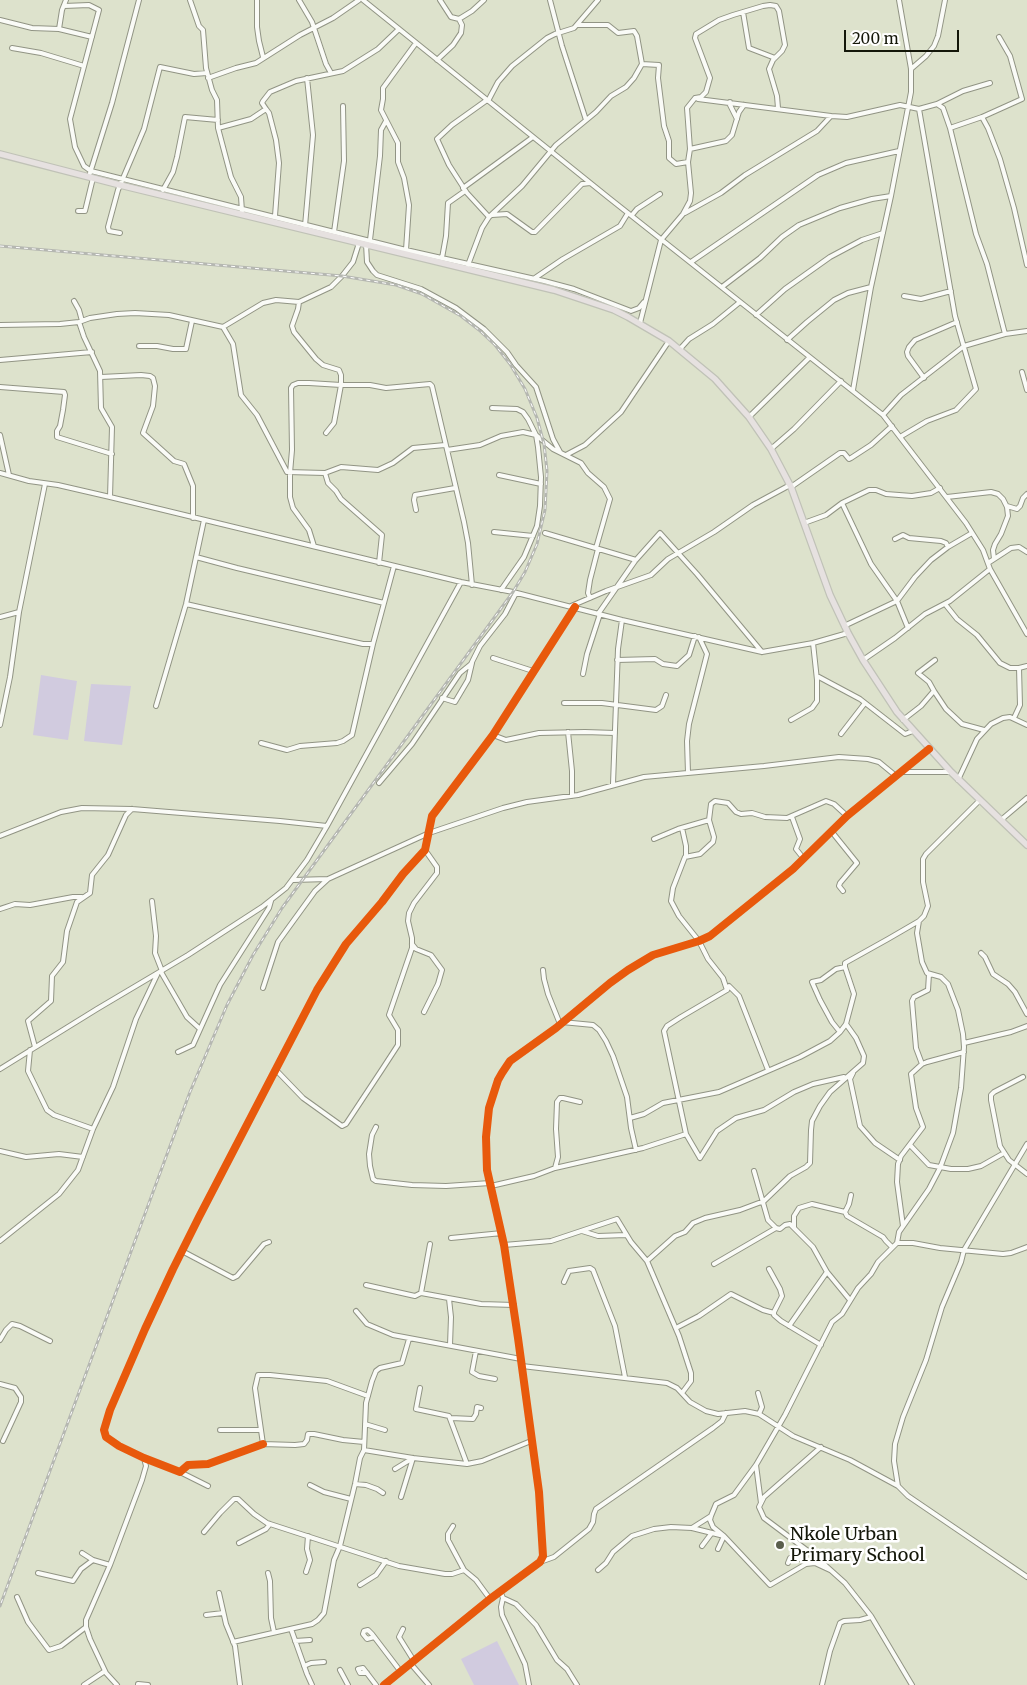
<!DOCTYPE html>
<style>
body{margin:0}
#map{position:relative;width:1027px;height:1685px;overflow:hidden;background:#dde2cc;font-family:Merriweather,serif}
canvas{display:block}
.scale{position:absolute;left:844px;top:30px;width:115px;height:22px;box-sizing:border-box;border:2px solid #141709;border-top:0;padding-left:6px;font-size:15px;line-height:18px;white-space:nowrap;color:#141709;-webkit-text-stroke:4px #fff;paint-order:stroke}
</style>
<div id="map">
<canvas width="1027" height="1685"></canvas>
<div class="scale">200 m</div>
</div>
<script>
const ctx = document.querySelector('canvas').getContext('2d');
ctx.lineJoin = 'round';
function paint(path, color) {
  ctx.fillStyle = color;
  ctx.fill(path, 'evenodd');
}
function toPath(rows) {
  const path = new Path2D();
  for (const r of rows) {
    path.moveTo(r[0], r[1]);
    for (let i = 2; i < r.length; i += 2) path.lineTo(r[i], r[i + 1]);
  }
  return path;
}
function strokePath(path, color, width, dash) {
  ctx.strokeStyle = color;
  ctx.lineWidth = width;
  ctx.lineCap = dash ? 'butt' : 'round';
  ctx.setLineDash(dash || []);
  ctx.stroke(path);
}
function drawText(font, color, halo, rows, align = 'center') {
  ctx.font = font + ' Merriweather,serif';
  ctx.lineWidth = 5;
  ctx.setLineDash([]);
  ctx.textBaseline = 'middle';
  ctx.strokeStyle = halo;
  ctx.fillStyle = color;
  for (const [text, x, y, turn = 0] of rows) {
    ctx.save();
    ctx.translate(x, y);
    ctx.rotate((+turn || 0) * Math.PI / 180);
    ctx.textAlign = isNaN(turn) ? turn : align;
    if (halo) ctx.strokeText(text, 0, 0);
    ctx.fillText(text, 0, 0);
    ctx.restore();
  }
}
const green = toPath([
 [41,675,77,681,68,740,33,735],
 [91,684,131,686,122,745,84,741],
 [497,1641,519,1685,474,1685,461,1659]
]);
const minor = toPath([
 [190,0,199,26,203,30,206,68,212,90,217,100,218,128,231,177,241,197,242,211],
 [257,0,257,27,259,41,263,57],
 [299,0,312,22,326,64,331,73],
 [363,0,609,198,883,415,966,523,983,550,990,569,1027,634],
 [440,0,451,17,459,19],
 [550,0,562,46,586,120],
 [64,6,89,5,99,10,70,119,75,147,84,166,91,171,406,250,544,281,574,289,631,311,639,308,644,302],
 [743,12,749,48,775,58],
 [0,20,32,28,59,29,92,37],
 [59,29,62,10,66,0],
 [12,48,41,53,84,66],
 [437,60,453,45,461,33,462,25,459,19,472,11,484,0],
 [642,64,659,65,658,78,664,126,669,141,669,158,676,164,688,162],
 [911,69,926,56,934,46,938,36,945,0],
 [208,78,236,68,256,63,300,35,333,18,359,0],
 [698,99,831,116],
 [487,100,452,125,437,139,449,165,467,193,489,217],
 [488,101,498,82,512,66,547,38,555,34,574,28,598,0],
 [730,102,730,105,737,119],
 [937,104,963,91,990,83],
 [266,109,262,103,263,101,270,92,296,81,343,71,378,49,399,29],
 [982,117,988,128,1000,159,1014,208,1027,265],
 [218,128,251,119,266,109,269,113,276,140,279,163,275,216],
 [950,128,976,234,987,264,1005,334],
 [690,149,726,141,732,135,739,112,744,105],
 [90,173,112,103,139,0],
 [463,188,533,137],
 [163,190,173,172,177,157,185,117,218,120],
 [78,211,85,211,93,178],
 [685,213,721,193,745,175,817,131,831,116,847,117,900,105,919,109,937,104,943,108,950,128,982,117,1022,99,1010,56,999,37],
 [492,215,507,214,532,232,535,232,582,184,590,183],
 [632,215,637,209,660,194],
 [305,226,313,135,307,78],
 [334,232,344,161,343,106],
 [120,233,109,231,108,227,118,190,144,129,160,67,194,74,207,73],
 [370,240,380,156,381,130,386,121],
 [366,244,367,262,373,271,377,275,421,289,456,308,484,329,507,352,516,365,536,387,553,439,560,452],
 [406,250,409,205,404,178,398,162,398,143,381,110,383,99,383,88,416,43],
 [442,258,446,236,448,203,465,191],
 [691,262,818,175,846,163,899,151],
 [468,265,482,228,489,217,522,186,556,145,596,112,611,96,626,87,634,78,642,64,637,36,634,31,618,33,608,25,578,25],
 [535,278,563,259,620,226,628,213],
 [722,287,760,258,782,237,799,225,840,208,872,199,891,196],
 [904,296,921,299,951,291],
 [74,301,79,310,82,321],
 [299,302,298,309,292,326,294,332,316,359,323,365,339,370,341,375,341,385,370,385,386,388,430,384,432,386,464,522,468,543,472,585],
 [756,315,785,289,830,257,862,240,883,233],
 [79,322,84,337,100,371,101,408,112,427,110,497],
 [640,323,661,240,683,214,690,201,691,193,688,162,690,149,687,108,695,98,701,97,706,92,710,78,695,38,696,34,719,20,733,15,763,6,770,5,776,6,779,11,785,45,782,51,773,60,769,69,777,96,778,108],
 [0,325,60,324,79,322,90,318,117,314,135,313,169,315,223,327,263,303,276,300,299,302,331,287,342,276,353,262,359,243],
 [223,327,233,344,241,395,257,415,287,472,325,473,341,467,378,470,393,463,413,448,445,445],
 [787,340,807,322,834,300,848,293,871,287],
 [139,346,157,346,173,349,186,349,192,321],
 [680,349,689,339,713,324,740,302],
 [0,360,92,352],
 [1022,372,1027,390],
 [101,377,141,375,150,376,153,378,155,386,153,406,143,433,174,461,184,464,193,486,193,518],
 [924,378,908,356,907,352,909,347,915,340,957,322],
 [0,387,64,392,65,395,63,410,60,426,57,431,57,437,112,454],
 [853,390,871,287,891,196,911,92,911,69,899,0],
 [492,408,517,409,523,412,528,419,536,435,538,447,541,477,540,506,537,526,524,557,501,590],
 [883,415,901,395,964,346,1005,334,1027,331],
 [749,417,809,358],
 [0,435,9,475],
 [900,437,927,421,956,410,976,389,955,316,919,109],
 [771,449,794,429,841,381],
 [447,450,480,445,501,436,523,432,536,435,553,449,581,463,588,473,604,487,610,499,596,548],
 [566,455,585,445,621,412,669,341],
 [0,473,29,481,58,485,110,497,461,582,513,592,622,620,762,652,813,643,848,633],
 [325,473,328,483,336,491,341,499,382,535,379,563],
 [499,475,541,484],
 [791,487,840,453,844,453,849,459,851,458,871,445,892,426],
 [947,497,991,492,998,494,1003,499,1007,507,1008,516,1001,534,995,544,993,550,994,559],
 [842,503,871,564,897,601,908,628],
 [1007,506,1017,509,1020,506,1023,498,1027,494],
 [416,510,414,500,415,495,455,488],
 [804,523,826,515,842,503,869,490,876,490,886,494,912,496,931,493,940,488],
 [494,532,533,536],
 [545,533,636,560],
 [895,539,903,535,909,538,941,541,946,543,948,547],
 [314,546,309,530,293,508,290,497,290,473,292,450,291,388,293,385,298,383,309,383,341,385,334,423,326,433],
 [196,557,237,568,384,603],
 [988,563,1011,548,1019,547,1027,552],
 [590,598,588,593,590,580,598,549],
 [186,604,363,644,373,644],
 [945,604,957,619,977,635,1000,663,1010,668,1019,668,1027,666],
 [571,606,606,591,651,575,668,559,714,532,753,505,790,485],
 [598,614,635,561,660,533,697,574,762,652],
 [0,617,19,612],
 [844,626,897,601,915,577,931,560,948,547,972,533],
 [493,658,533,671],
 [617,660,655,659,663,664,677,666,689,655,695,636],
 [863,660,895,638,925,614,950,601,990,569],
 [583,674,587,654,600,614],
 [817,676,860,699,905,734,913,731],
 [934,691,946,709,962,724,984,730],
 [442,698,455,702,468,680,472,663],
 [564,703,602,703,656,710,662,706,666,695],
 [156,706,186,604,204,520],
 [1014,718,1020,705,1019,668],
 [791,720,812,708,817,701,817,680,813,643],
 [903,720,921,706,933,692,934,691,929,682,918,673,935,660],
 [0,725,10,677,19,612,45,484],
 [568,732,572,771,572,796],
 [841,734,865,703],
 [493,735,506,740,539,733,585,732,615,733],
 [261,743,287,750,300,746,337,743,343,741,352,735,373,644,394,566],
 [903,772,951,772],
 [688,773,687,741,689,724,707,654,699,637],
 [958,780,977,739,991,724,1003,718,1010,717,1027,725],
 [379,783,412,744,460,673,471,664,480,646,505,614,516,593],
 [613,784,618,649,622,620],
 [792,817,800,839,796,849,804,859],
 [1001,820,1027,798],
 [682,828,686,846,686,856],
 [832,832,857,863,840,883,839,886,843,891],
 [0,836,61,812,82,808,132,809,280,821,327,826],
 [654,839,678,829,709,820],
 [293,880,328,879],
 [152,901,156,936,155,953,162,971],
 [0,909,15,904,30,905,73,897,82,897],
 [412,944,416,949,431,955,442,970,438,984,424,1012],
 [981,953,985,957,993,974,1008,984,1015,992,1027,1014],
 [543,970,544,979,548,994,560,1024],
 [161,972,187,1017,199,1028],
 [263,988,278,942,315,891,328,879,429,833,503,808,527,802,578,795,644,777,764,766,839,757,868,759,879,762,896,776],
 [562,1022,593,1025,599,1030,606,1041,613,1056,627,1097,631,1128,636,1150],
 [840,1032,832,1022,820,1000,812,982,821,980,836,969,845,967],
 [964,1043,1011,1032,1027,1026],
 [35,1047,28,1021,51,1001,52,976,63,962,67,931,77,902,90,893,92,875,108,855,126,815,132,809],
 [30,1050,28,1071,47,1110,54,1115,93,1129],
 [178,1052,193,1045,220,985,269,908,271,901],
 [922,1064,916,1048,912,1001,914,997,928,990,929,974],
 [0,1069,97,1009,188,955,262,907,286,888,307,860,327,826,461,582],
 [276,1070,303,1098,342,1126,346,1124,383,1068,398,1045,398,1030,389,1015,412,948,412,938,408,921,409,913,414,903,437,873,437,867,425,850],
 [768,1070,739,996,729,986,727,990,723,978,708,959,699,941,679,916,671,901,673,888,685,857,700,854,713,842,714,837,709,820,711,804,715,801,728,803,736,812,741,814,752,813,765,817,787,818,826,801,834,804,847,816],
 [853,1073,850,1079,860,1126,875,1143,900,1160],
 [1023,1077,994,1092,991,1095,991,1100,1000,1146,1009,1160,1027,1174],
 [630,1118,644,1114,663,1103,719,1092,800,1057,830,1041,840,1032,846,1024,854,994,845,967,845,963,888,939,919,921,924,916,928,906,923,882,923,859,926,854,980,800],
 [376,1127,372,1135,369,1154,370,1166,373,1179,376,1181,412,1185,446,1186,490,1183],
 [910,1145,929,1165,951,1169,968,1169,981,1166,1004,1153],
 [0,1151,26,1157,59,1154,83,1157],
 [700,1158,686,1134,664,1031,667,1026,681,1017,727,990],
 [700,1158,717,1131,736,1118,764,1110,794,1092,813,1084,844,1077],
 [555,1168,558,1157,556,1129,557,1102,560,1098,563,1098,580,1102],
 [754,1171,768,1220,776,1228],
 [491,1186,534,1176,555,1168,643,1148,686,1134],
 [851,1195,849,1204,845,1212,847,1216,883,1237,886,1241,892,1247],
 [903,1226,897,1182,898,1164,901,1156,923,1127,916,1108,911,1074,922,1064,927,1062,964,1052],
 [794,1227,794,1216,799,1208,812,1204,845,1212],
 [582,1231,598,1236,626,1235],
 [451,1238,502,1233],
 [0,1241,59,1194,78,1170,93,1129,113,1087,136,1019,157,975],
 [897,1243,913,1243,940,1248,1003,1254,1011,1253,1027,1247],
 [430,1244,421,1293,481,1304,514,1305],
 [504,1245,551,1241,617,1219,631,1242,647,1261,679,1336,691,1373,691,1381,682,1393],
 [182,1251,233,1278,237,1276,264,1244,269,1242],
 [647,1261,675,1236,685,1232,693,1223,705,1218,740,1210,764,1201,790,1176,806,1167,810,1163,811,1130,812,1121,820,1106,830,1092,863,1063,864,1056,856,1038,846,1024],
 [714,1264,776,1228,780,1229,785,1225,790,1224,813,1247,827,1272,850,1300],
 [769,1269,780,1289,782,1296,774,1312,774,1315,781,1321,821,1345],
 [564,1282,569,1271,590,1268,593,1270,615,1326,625,1377],
 [366,1285,415,1296,421,1293],
 [449,1299,451,1317,450,1345],
 [356,1311,367,1324,393,1335,521,1359],
 [789,1326,827,1272],
 [676,1328,699,1316,731,1294,763,1310,774,1313],
 [0,1340,6,1330,12,1324,20,1326,50,1341],
 [476,1351,472,1372,479,1376,495,1379],
 [522,1366,667,1383,677,1388,690,1402,706,1411,718,1414,745,1411,759,1414,793,1436,850,1460,898,1486,908,1496,1027,1577],
 [0,1384,15,1388,21,1397,21,1402,3,1441],
 [420,1388,416,1409,449,1416,467,1464],
 [758,1393,762,1407,759,1414],
 [451,1418,473,1419,476,1414,477,1407,481,1408],
 [365,1424,385,1430],
 [220,1430,260,1430],
 [364,1442,343,1440,314,1434,308,1434,307,1440,304,1444,295,1445,263,1444,255,1388,258,1375,270,1375,327,1381,368,1396],
 [263,1444,208,1464,188,1465,180,1472,144,1458,119,1446,106,1437,104,1430,110,1410,145,1329,173,1269,199,1217,317,990,346,944,382,902,403,874,425,850,432,816,493,735,575,607],
 [364,1450,413,1458,467,1464,482,1461,531,1441],
 [395,1469,413,1458],
 [180,1472,208,1486],
 [355,1484,366,1485,377,1489,383,1493],
 [310,1485,324,1492,351,1499],
 [898,1486,894,1461,895,1444,903,1417,926,1360,942,1307,961,1262,964,1250,1027,1144],
 [401,1497,413,1458],
 [761,1503,764,1497,821,1447],
 [453,1526,448,1534,448,1540,464,1570],
 [692,1528,711,1516],
 [204,1532,220,1513,234,1499,238,1499,254,1514,267,1523,399,1566,445,1574,452,1574,464,1570,476,1580,490,1599],
 [239,1543,266,1529,270,1524],
 [702,1546,711,1534],
 [718,1549,724,1536,713,1527,710,1520,711,1516,716,1504,734,1495,756,1465],
 [82,1553,93,1560,110,1565],
 [540,1562,554,1557,589,1529,593,1522,594,1514,596,1509,713,1428,722,1421,726,1413],
 [788,1563,790,1558,793,1557,811,1562],
 [598,1570,606,1563,613,1552,632,1536,654,1529,671,1527,692,1528,724,1536,770,1585,806,1564,815,1563,830,1570],
 [306,1572,310,1560,307,1549,308,1536],
 [38,1573,73,1581,81,1569,93,1560],
 [268,1573,270,1581,271,1618,274,1632],
 [360,1585,376,1575,386,1561],
 [219,1593,226,1624,235,1646,240,1685],
 [501,1593,503,1598,516,1604,536,1625,557,1660,567,1669,577,1685],
 [17,1597,28,1622,49,1650,61,1646,86,1627],
 [503,1598,501,1607,502,1615,525,1664,529,1685],
 [206,1615,223,1613],
 [291,1629,307,1674,312,1685],
 [403,1629,399,1637,414,1661],
 [374,1637,367,1639,363,1634,364,1631,368,1630,372,1634,401,1672],
 [295,1641,310,1640],
 [233,1642,312,1624,318,1620,324,1613,334,1560,340,1546,355,1484,360,1458,364,1450,366,1403,372,1381,376,1371,380,1368,402,1363,409,1339],
 [411,1664,429,1685],
 [304,1666,311,1663,324,1662],
 [340,1670,348,1685],
 [367,1673,360,1673,358,1669,363,1668,376,1685],
 [138,1684,148,1685],
 [84,1685,105,1671],
 [117,1685,106,1673,90,1639,86,1627,86,1620,110,1565,142,1480,146,1466,144,1458],
 [384,1685,490,1599,540,1562,543,1556,539,1492,518,1338,504,1245,487,1170,486,1137,489,1108,498,1080,502,1073,510,1061,556,1028,610,983,628,970,653,955,699,941,710,936,793,869,847,816,929,749],
 [822,1685,830,1651,840,1623,844,1621,860,1620,871,1617],
 [912,1685,871,1616,845,1583,816,1557,764,1518,759,1507,761,1503,756,1465,785,1415,832,1322,842,1314,858,1288,871,1274,878,1262,897,1243,899,1232,929,1189,940,1168,953,1133,961,1088,964,1047,963,1034,958,1010,948,984,941,977,927,973,922,962,917,933,919,921]
]);
const primary = toPath([
 [0,154,120,185,554,290,614,310,628,317,669,341,715,379,749,417,771,449,791,487,830,595,848,633,863,660,897,712,951,772,1027,845]
]);
const rail = toPath([
 [0,246,342,276,396,285,422,294,461,316,479,330,495,345,510,364,525,389,537,418,544,444,547,471,545,510,537,544,525,572,513,592,282,908,253,955,227,1005,190,1092,0,1606]
]);
const cycleway = toPath([
 [263,1444,208,1464,188,1465,180,1472,144,1458,119,1446,106,1437,104,1430,110,1410,145,1329,173,1269,199,1217,317,990,346,944,382,902,403,874,425,850,432,816,493,735,575,607],
 [384,1685,490,1599,540,1562,543,1556,539,1492,518,1338,504,1245,487,1170,486,1137,489,1108,498,1080,502,1073,510,1061,556,1028,610,983,628,970,653,955,699,941,710,936,793,869,847,816,929,749]
]);
const markers = [
 [780,1545,5,"#5a5e4d"]
];
const poiNames = [
 ["Nkole Urban",790,1535],
 ["Primary School",790,1556]
];
paint(green, '#d1cbdf');
strokePath(minor, '#919484', 6);
strokePath(primary, '#c0c2b7', 8);
strokePath(minor, '#fafbf7', 4);
strokePath(primary, '#e6e1e0', 5.5);
strokePath(rail, '#b5b7b1', 3);
strokePath(rail, '#fff', 1, [4]);
strokePath(cycleway, '#e8590c', 8);
for (const [x, y, r, color] of markers) {
  const dot = new Path2D();
  dot.arc(x, y, r, 0, 2 * Math.PI);
  ctx.fillStyle = color;
  ctx.fill(dot);
  strokePath(dot, '#fff', 2);
}
drawText('18px', '#141709', '#fff', poiNames, 'left');
</script>
